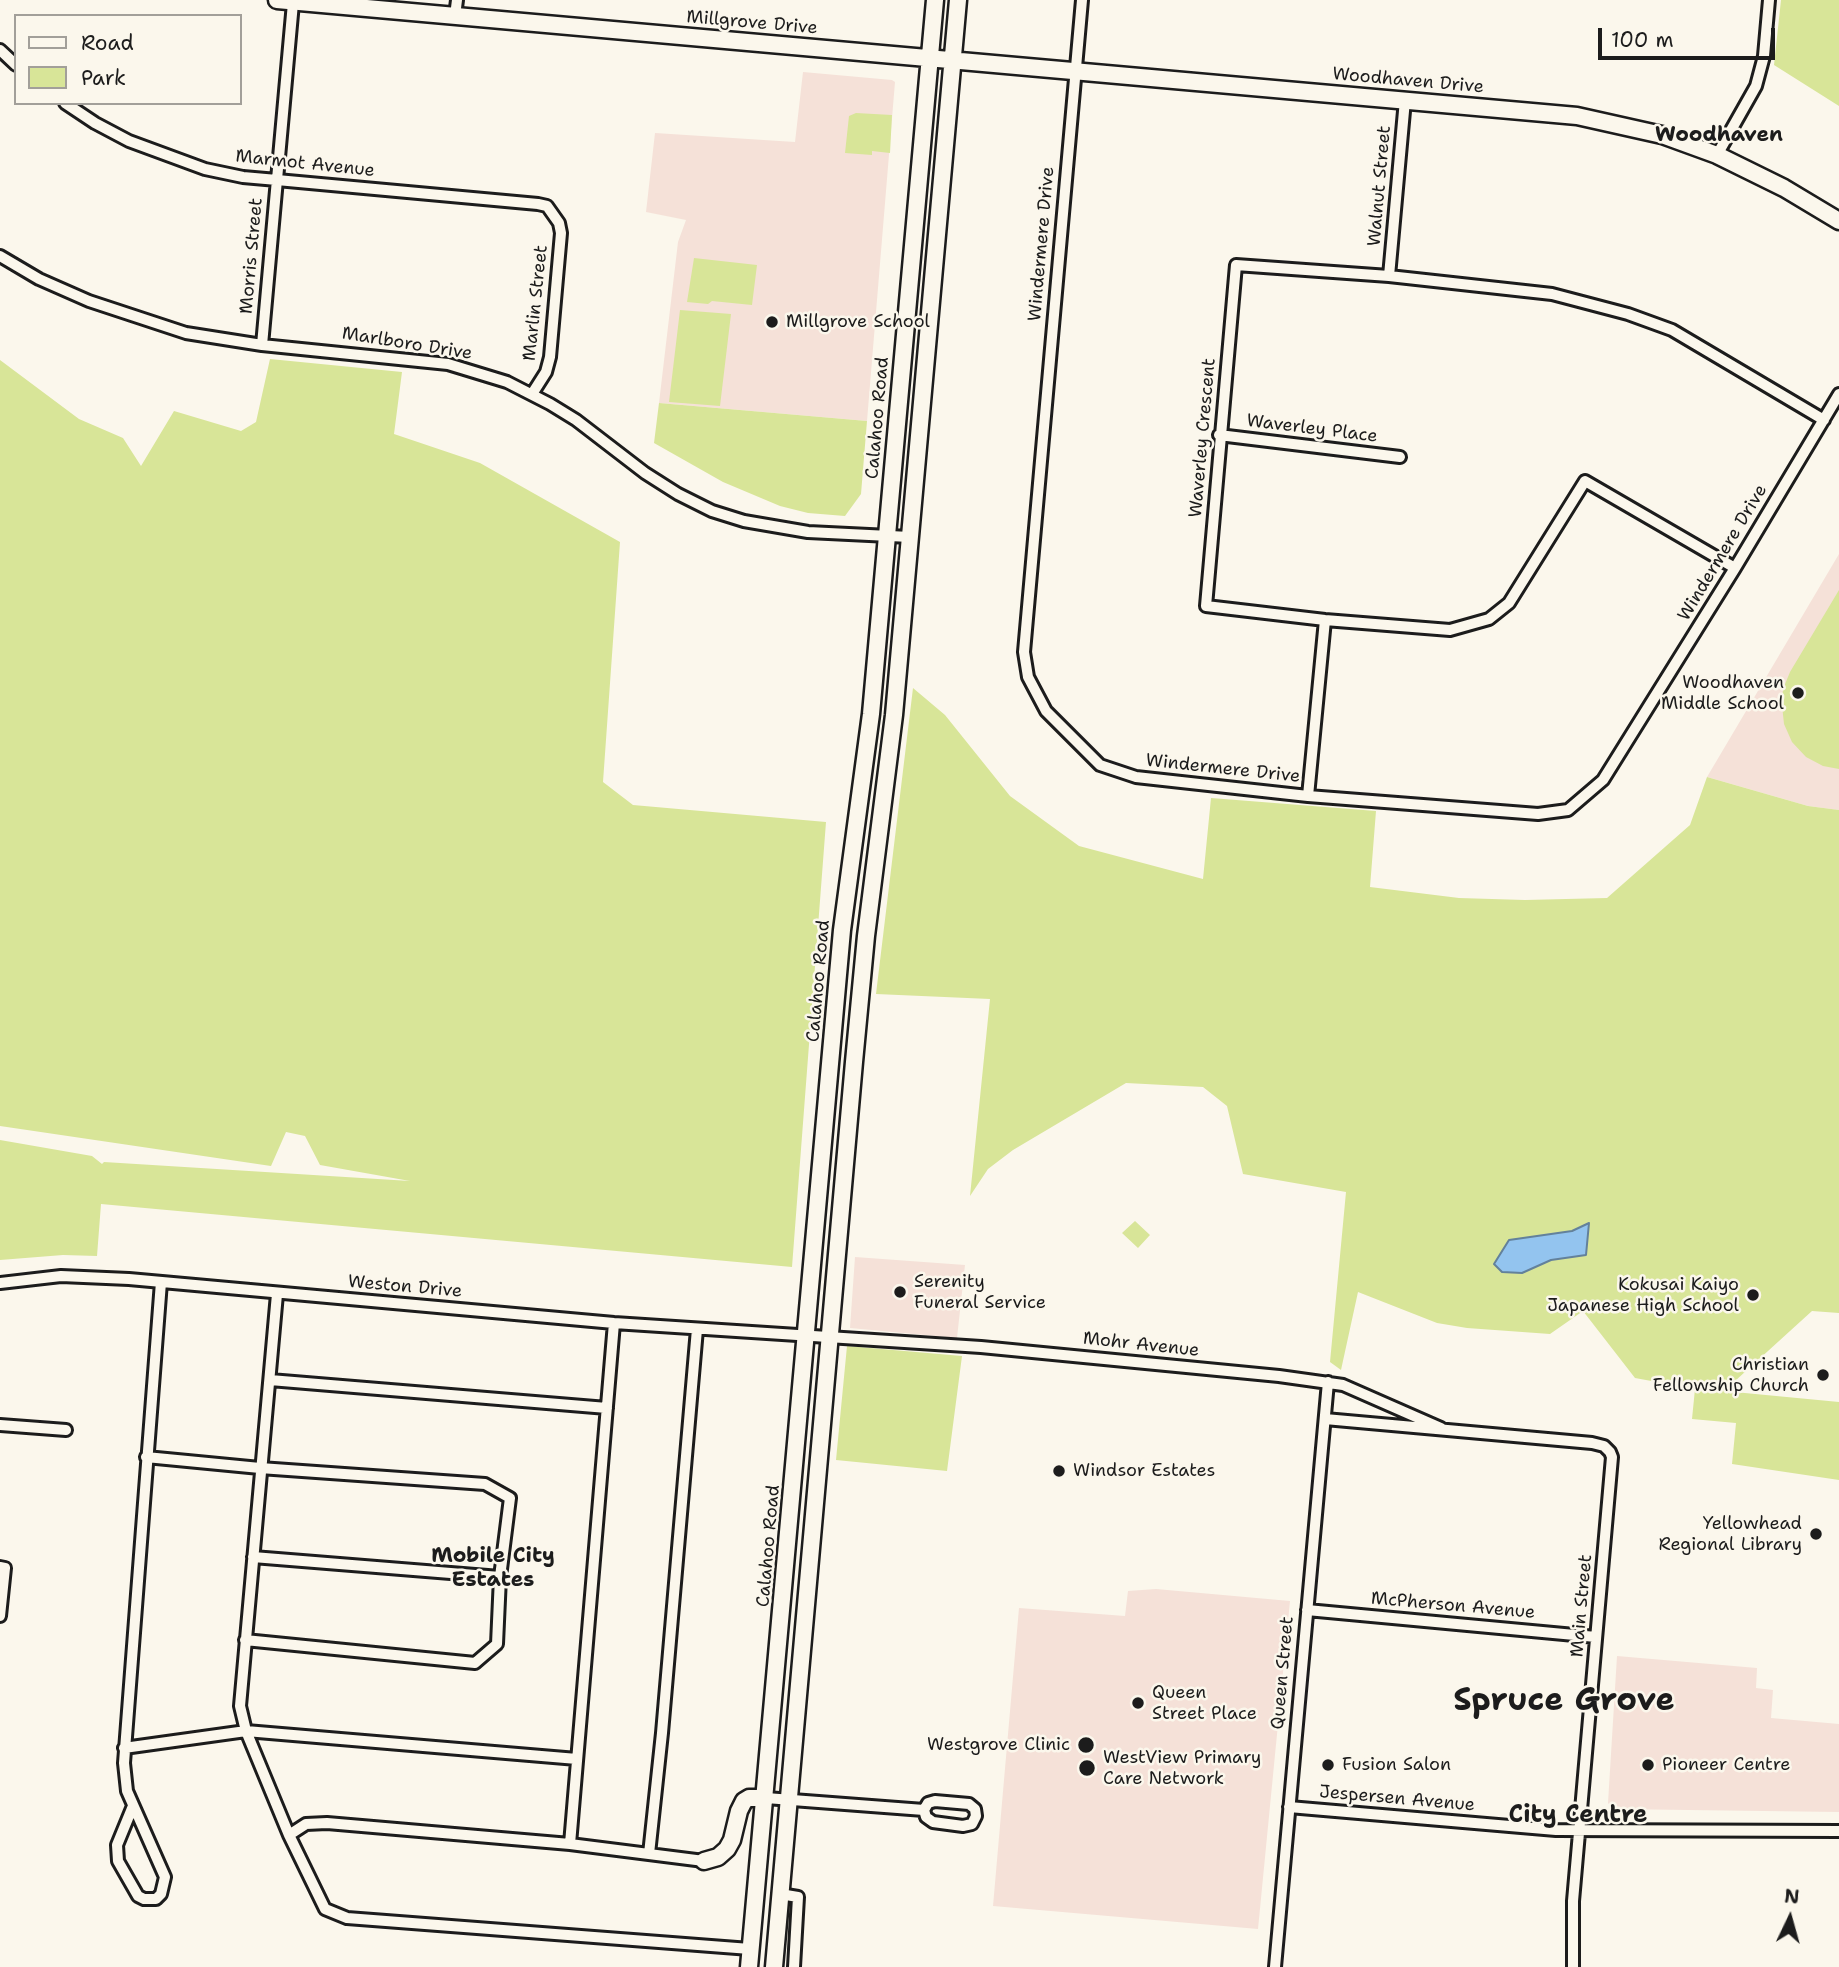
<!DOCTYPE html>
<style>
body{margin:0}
#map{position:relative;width:1839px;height:1967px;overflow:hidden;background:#fbf7ec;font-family:"Shantell Sans",sans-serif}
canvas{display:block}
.legend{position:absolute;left:14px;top:14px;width:228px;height:91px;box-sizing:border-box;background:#fbf7ec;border:2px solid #a29f99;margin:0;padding:9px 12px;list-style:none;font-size:21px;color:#1c1c1c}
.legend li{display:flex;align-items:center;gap:14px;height:35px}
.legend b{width:35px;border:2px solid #a29f99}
.north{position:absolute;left:1755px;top:1883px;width:70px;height:70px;-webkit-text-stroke:5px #fbf7ec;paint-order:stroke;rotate:5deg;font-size:19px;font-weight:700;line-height:28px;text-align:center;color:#1c1c1c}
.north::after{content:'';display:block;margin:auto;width:24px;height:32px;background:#1c1c1c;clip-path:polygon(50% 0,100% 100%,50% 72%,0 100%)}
.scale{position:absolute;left:1598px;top:28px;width:177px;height:32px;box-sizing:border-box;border:4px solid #1c1c1c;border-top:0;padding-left:9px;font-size:21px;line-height:24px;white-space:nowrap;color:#1c1c1c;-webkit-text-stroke:5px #fbf7ec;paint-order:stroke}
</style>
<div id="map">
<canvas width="1839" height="1967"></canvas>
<ul class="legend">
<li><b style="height:9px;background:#fbf7ec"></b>Road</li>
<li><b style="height:19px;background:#d8e598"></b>Park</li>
</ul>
<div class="north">N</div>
<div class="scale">100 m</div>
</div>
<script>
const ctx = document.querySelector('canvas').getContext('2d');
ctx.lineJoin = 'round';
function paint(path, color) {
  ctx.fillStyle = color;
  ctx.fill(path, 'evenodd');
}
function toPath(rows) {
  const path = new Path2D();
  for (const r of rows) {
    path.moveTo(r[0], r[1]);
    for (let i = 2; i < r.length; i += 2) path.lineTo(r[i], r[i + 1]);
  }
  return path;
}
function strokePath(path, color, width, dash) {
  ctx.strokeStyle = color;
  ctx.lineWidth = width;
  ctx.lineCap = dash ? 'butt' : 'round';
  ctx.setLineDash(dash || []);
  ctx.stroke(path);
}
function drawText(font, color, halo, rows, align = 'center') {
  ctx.font = font + ' "Shantell Sans",sans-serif';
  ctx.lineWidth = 5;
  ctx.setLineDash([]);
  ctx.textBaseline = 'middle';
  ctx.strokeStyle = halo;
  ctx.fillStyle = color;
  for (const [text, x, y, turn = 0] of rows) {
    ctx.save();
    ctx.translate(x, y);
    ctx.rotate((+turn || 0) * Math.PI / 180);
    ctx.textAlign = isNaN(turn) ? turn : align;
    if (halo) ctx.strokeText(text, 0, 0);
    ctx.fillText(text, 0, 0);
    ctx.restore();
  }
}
const built = toPath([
 [803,72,892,80,895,82,867,421,659,403,678,242,686,220,646,212,655,133,795,142],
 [1839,554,1839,810,1808,806,1707,777],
 [855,1257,965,1265,957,1338,850,1328],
 [1156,1589,1290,1601,1258,1929,993,1906,1019,1608,1125,1616,1128,1591],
 [1617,1656,1757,1668,1756,1688,1773,1690,1771,1718,1839,1724,1839,1812,1613,1809,1608,1803]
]);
const green = toPath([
 [1781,0,1839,0,1839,106,1774,65],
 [856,113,892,115,890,153,872,151,872,155,845,153,849,116],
 [694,258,757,265,752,305,712,301,708,304,687,302],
 [680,310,731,314,720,406,669,402],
 [270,359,402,372,394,434,480,463,620,542,603,782,633,805,826,822,792,1267,101,1204,97,1256,63,1255,0,1260,0,1140,92,1156,102,1164,104,1162,410,1181,320,1165,305,1136,286,1132,271,1166,0,1126,0,360,79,419,123,438,141,466,174,411,241,431,256,422],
 [659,403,867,421,861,494,845,516,808,513,780,506,723,482,654,443],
 [1839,590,1839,769,1823,766,1806,757,1792,742,1784,724,1782,705,1783,689,1790,672],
 [913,688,945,715,1010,796,1079,846,1203,879,1211,798,1376,811,1370,887,1459,898,1525,900,1607,898,1690,825,1707,777,1808,806,1839,810,1839,1313,1812,1311,1724,1391,1839,1402,1839,1480,1732,1464,1736,1423,1692,1419,1695,1389,1635,1378,1583,1311,1550,1334,1467,1328,1437,1323,1358,1292,1341,1370,1330,1362,1346,1192,1243,1174,1227,1106,1203,1087,1126,1083,1013,1150,988,1169,970,1196,990,999,876,994],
 [1135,1221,1150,1235,1138,1248,1122,1233],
 [847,1346,962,1356,947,1471,836,1460]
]);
const water = toPath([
 [1589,1223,1586,1255,1551,1260,1522,1273,1502,1272,1494,1264,1509,1240,1572,1231,1589,1223]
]);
const street = toPath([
 [1082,0,1024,652,1028,677,1046,711,1100,765,1136,777,1308,796,1538,814,1568,810,1603,780,1735,568,1839,394],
 [455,16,457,0],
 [0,50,16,65],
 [65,103,95,123,129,141,205,169,243,177,277,180,538,204,547,206,559,223,561,233,550,357,546,372,532,394],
 [1717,155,1756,86,1764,56,1769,0],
 [0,256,39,279,89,301,186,333,262,345,448,364,507,382,550,404,576,420,645,473,678,494,712,511,744,521,808,532,910,537],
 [1389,276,1405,100],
 [262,345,293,3],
 [1219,435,1400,457],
 [1735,568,1585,481,1509,603,1489,619,1450,630,1325,620,1206,606,1236,265,1389,276,1552,294,1628,314,1672,330,1824,420],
 [1308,796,1325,620],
 [0,1283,61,1276,129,1279,614,1323,981,1347,1279,1376,1343,1385,1441,1428],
 [277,1294,240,1706,246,1731,289,1835,325,1909,347,1918,750,1949],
 [270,1380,607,1408],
 [1325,1419,1592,1443,1604,1446,1610,1452,1612,1457,1573,1901,1573,1967],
 [0,1425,66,1430],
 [146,1457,260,1468,485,1484,510,1498,500,1577,497,1644,475,1663,245,1640],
 [253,1557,500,1577],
 [0,1567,5,1568,0,1616],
 [1307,1610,1596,1637],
 [124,1748,246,1731,577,1759],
 [766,1798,924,1810],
 [935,1801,969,1804,975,1809,976,1816,972,1824,963,1826,933,1822,926,1817,924,1810,928,1803,935,1801],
 [133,1806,117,1845,118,1861,138,1896,144,1899,156,1899,161,1894,165,1877,127,1791,124,1763,161,1282],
 [1289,1807,1556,1830,1839,1831],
 [289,1835,306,1824,327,1823,570,1844,704,1861],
 [570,1844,614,1323],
 [649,1854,662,1733,697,1329],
 [780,1894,798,1897,794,1967],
 [1275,1967,1328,1382]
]);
const secondary = toPath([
 [277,0,1577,116,1662,135,1717,155,1784,188,1839,221],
 [704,1861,718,1857,727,1849,732,1840,739,1811,744,1801,749,1798,766,1798],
 [749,1967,842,930,871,714,935,0],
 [774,1967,854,1062,866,936,894,715,958,0]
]);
const markers = [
 [772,322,7,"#1c1c1c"],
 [1798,693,7,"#1c1c1c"],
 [900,1292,7,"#1c1c1c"],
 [1753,1295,7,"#1c1c1c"],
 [1823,1375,7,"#1c1c1c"],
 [1059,1471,7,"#1c1c1c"],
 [1816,1534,7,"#1c1c1c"],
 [1138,1703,7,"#1c1c1c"],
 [1086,1745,9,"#1c1c1c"],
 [1328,1765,7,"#1c1c1c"],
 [1648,1765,7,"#1c1c1c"],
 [1087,1768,9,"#1c1c1c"]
];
const streetNames = [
 ["Millgrove Drive",752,23,5],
 ["Woodhaven Drive",1408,81,5],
 ["Marmot Avenue",305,164,6],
 ["Walnut Street",1380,186,-85],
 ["Windermere Drive",1042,244,-85],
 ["Morris Street",252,256,-85],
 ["Marlin Street",536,303,-84],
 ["Marlboro Drive",407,344,9],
 ["Calahoo Road",878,418,-85],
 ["Waverley Place",1312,429,7],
 ["Waverley Crescent",1203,438,-85],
 ["Windermere Drive",1723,553,-59],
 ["Windermere Drive",1223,769,6],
 ["Calahoo Road",819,981,-85],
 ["Weston Drive",405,1287,5],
 ["Mohr Avenue",1141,1345,6],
 ["Calahoo Road",769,1546,-85],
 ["McPherson Avenue",1453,1606,5],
 ["Main Street",1582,1606,-85],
 ["Queen Street",1283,1673,-85],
 ["Jespersen Avenue",1397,1799,5]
];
const poiNames = [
 ["Millgrove School",786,322],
 ["Woodhaven",1784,683,"right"],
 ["Middle School",1784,704,"right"],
 ["Serenity",914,1282],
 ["Funeral Service",914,1303],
 ["Kokusai Kaiyo",1739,1285,"right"],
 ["Japanese High School",1739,1306,"right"],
 ["Christian",1809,1365,"right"],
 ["Fellowship Church",1809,1386,"right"],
 ["Windsor Estates",1073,1471],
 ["Yellowhead",1802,1524,"right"],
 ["Regional Library",1802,1545,"right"],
 ["Queen",1152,1693],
 ["Street Place",1152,1714],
 ["Westgrove Clinic",1070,1745,"right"],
 ["WestView Primary",1103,1758],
 ["Care Network",1103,1779],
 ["Fusion Salon",1342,1765],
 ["Pioneer Centre",1662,1765]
];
const quarterNames = [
 ["Woodhaven",1719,136],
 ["Mobile City",493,1557],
 ["Estates",493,1581]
];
const districtNames = [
 ["City Centre",1578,1816]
];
const townNames = [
 ["Spruce Grove",1564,1702]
];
paint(built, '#f5e1d8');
paint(green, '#d8e598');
paint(water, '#93c4ef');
strokePath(water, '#63819b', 2);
strokePath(street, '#1c1c1c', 16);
strokePath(secondary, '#1c1c1c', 21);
strokePath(street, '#fbf7ec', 10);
strokePath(secondary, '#fbf7ec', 16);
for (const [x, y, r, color] of markers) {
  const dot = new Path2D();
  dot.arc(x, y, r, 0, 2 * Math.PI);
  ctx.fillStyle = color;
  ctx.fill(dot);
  strokePath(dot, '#fbf7ec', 2.5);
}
drawText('18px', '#1c1c1c', '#fbf7ec', streetNames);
drawText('18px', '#1c1c1c', '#fbf7ec', poiNames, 'left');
drawText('bold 21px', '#1c1c1c', '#fbf7ec', quarterNames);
drawText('bold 24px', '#1c1c1c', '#fbf7ec', districtNames);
drawText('bold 32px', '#1c1c1c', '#fbf7ec', townNames);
</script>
